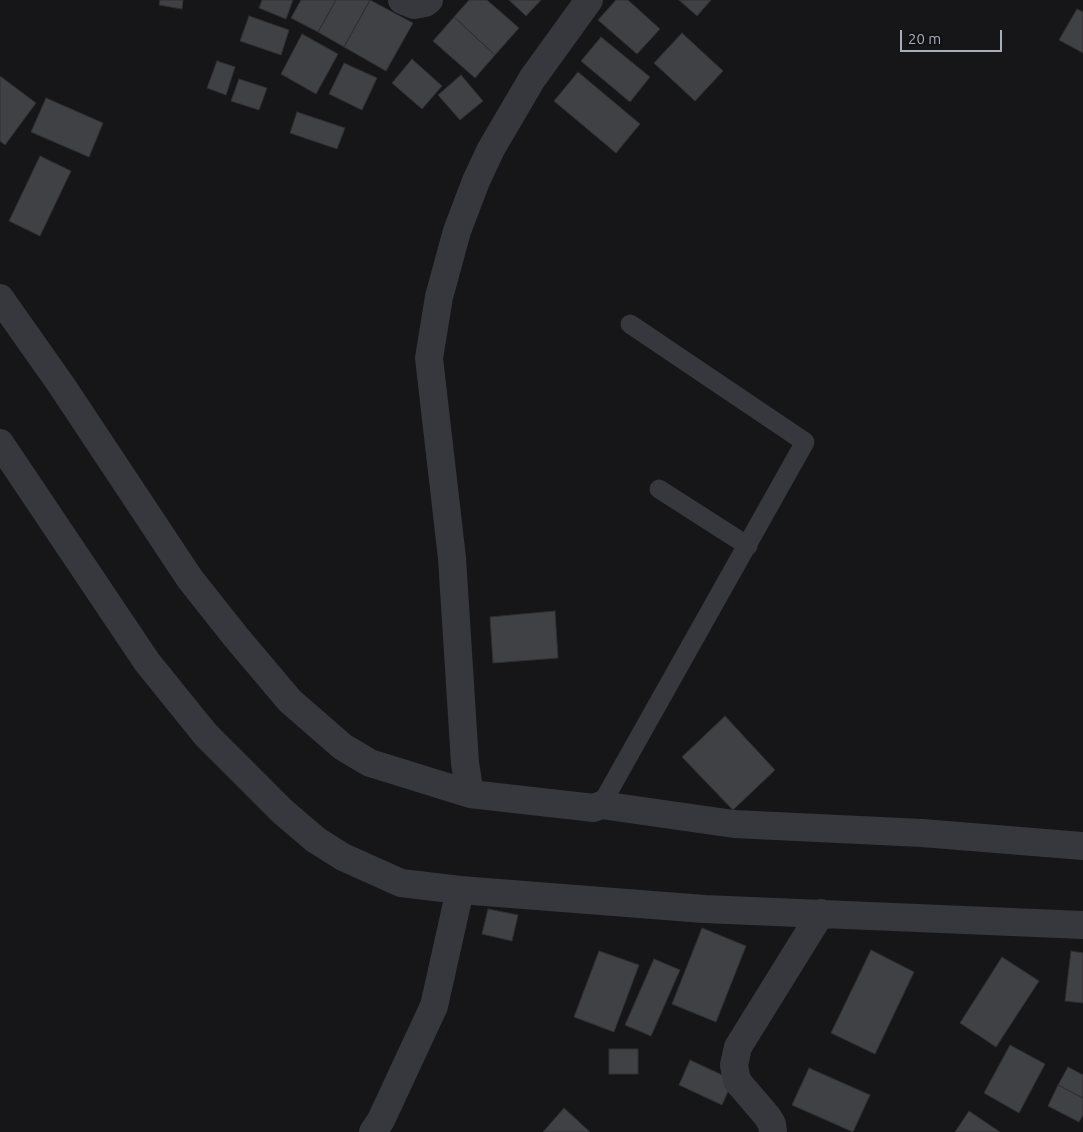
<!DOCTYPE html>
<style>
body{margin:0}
#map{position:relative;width:1083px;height:1132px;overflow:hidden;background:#161618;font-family:Ubuntu,sans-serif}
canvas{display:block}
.scale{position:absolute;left:900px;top:30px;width:102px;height:22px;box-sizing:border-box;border:2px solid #a8adb8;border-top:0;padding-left:6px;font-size:15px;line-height:18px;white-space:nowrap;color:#a8adb8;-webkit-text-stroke:4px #111113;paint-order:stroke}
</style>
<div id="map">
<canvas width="1083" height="1132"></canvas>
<div class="scale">20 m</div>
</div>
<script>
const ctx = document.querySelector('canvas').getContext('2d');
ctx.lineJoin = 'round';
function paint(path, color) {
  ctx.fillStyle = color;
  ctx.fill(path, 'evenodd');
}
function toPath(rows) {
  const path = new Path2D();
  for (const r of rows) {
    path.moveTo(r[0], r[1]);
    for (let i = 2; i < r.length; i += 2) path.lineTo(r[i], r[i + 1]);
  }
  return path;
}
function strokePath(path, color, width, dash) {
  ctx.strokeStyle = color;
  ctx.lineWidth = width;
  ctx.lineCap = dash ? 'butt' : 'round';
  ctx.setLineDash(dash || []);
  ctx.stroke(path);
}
const building = toPath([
 [160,0,183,0,182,9,159,5,160,0],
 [262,0,293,0,286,19,259,8,262,0],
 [301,0,336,0,318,32,291,18,301,0],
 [336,0,370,0,344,47,318,32,336,0],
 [370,0,413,23,386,71,344,47,370,0],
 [469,0,487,0,519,28,495,55,454,17,469,0],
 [509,0,541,0,526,16,509,0],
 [616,0,628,0,660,29,637,54,598,20,616,0],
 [679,0,711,0,697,16,679,0],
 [1077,9,1083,12,1083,53,1059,40,1077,9],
 [249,16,289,30,281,55,240,41,249,16],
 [454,17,495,55,475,78,433,41,454,17],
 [682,33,723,71,695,101,654,63,682,33],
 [302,34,338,54,316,94,281,74,302,34],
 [601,37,650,77,630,102,581,61,601,37],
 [412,59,442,86,422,109,392,83,412,59],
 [217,61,235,67,226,95,207,88,217,61],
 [344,63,377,78,362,110,329,94,344,63],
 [578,72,640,124,616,153,554,101,578,72],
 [461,75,483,101,460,120,438,95,461,75],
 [0,76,36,103,5,145,0,141,0,76],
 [239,79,267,88,259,110,231,101,239,79],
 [46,98,103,123,89,157,31,132,46,98],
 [297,112,345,128,337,149,290,133,297,112],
 [40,156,71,171,40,236,9,221,40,156],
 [555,611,558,658,493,663,490,617,555,611],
 [725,716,775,770,733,810,682,757,725,716],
 [488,909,518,915,512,941,482,934,488,909],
 [702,928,746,946,716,1022,672,1004,702,928],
 [871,950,914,972,875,1054,831,1033,871,950],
 [599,951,639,965,614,1032,574,1017,599,951],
 [1071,951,1083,953,1083,1003,1065,1001,1071,951],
 [1002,957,1039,981,996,1047,960,1023,1002,957],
 [654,959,680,970,651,1036,625,1025,654,959],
 [1010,1045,1045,1064,1019,1113,984,1093,1010,1045],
 [609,1049,638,1049,638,1074,609,1074,609,1049],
 [690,1060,733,1080,722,1105,679,1085,690,1060],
 [1068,1067,1083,1075,1083,1098,1058,1085,1068,1067],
 [809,1068,870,1095,853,1132,792,1105,809,1068],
 [1058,1085,1083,1098,1083,1115,1079,1122,1048,1106,1058,1085],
 [564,1108,590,1132,543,1132,564,1108],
 [969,1111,1000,1132,955,1132,969,1111]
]);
const lane = toPath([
 [659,489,748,546],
 [601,805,805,442,630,324]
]);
const street = toPath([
 [402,0,414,5,425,3,429,0],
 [0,298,62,386,190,579,236,637,290,701,343,747,370,763,470,794,594,808,601,805,734,824,922,833,1083,846],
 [0,443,147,662,206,735,282,811,316,840,343,857,401,883,460,890,704,909,1083,925],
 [470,794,465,763,452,558,429,358,439,297,457,231,476,181,491,149,532,79,589,0],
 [373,1132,381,1120,434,1006,460,890],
 [773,1132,772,1124,767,1116,737,1081,734,1065,738,1047,821,913]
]);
paint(building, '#404145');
strokePath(building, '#303034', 1);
strokePath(lane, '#37383d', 19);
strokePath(street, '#37383d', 28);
</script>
